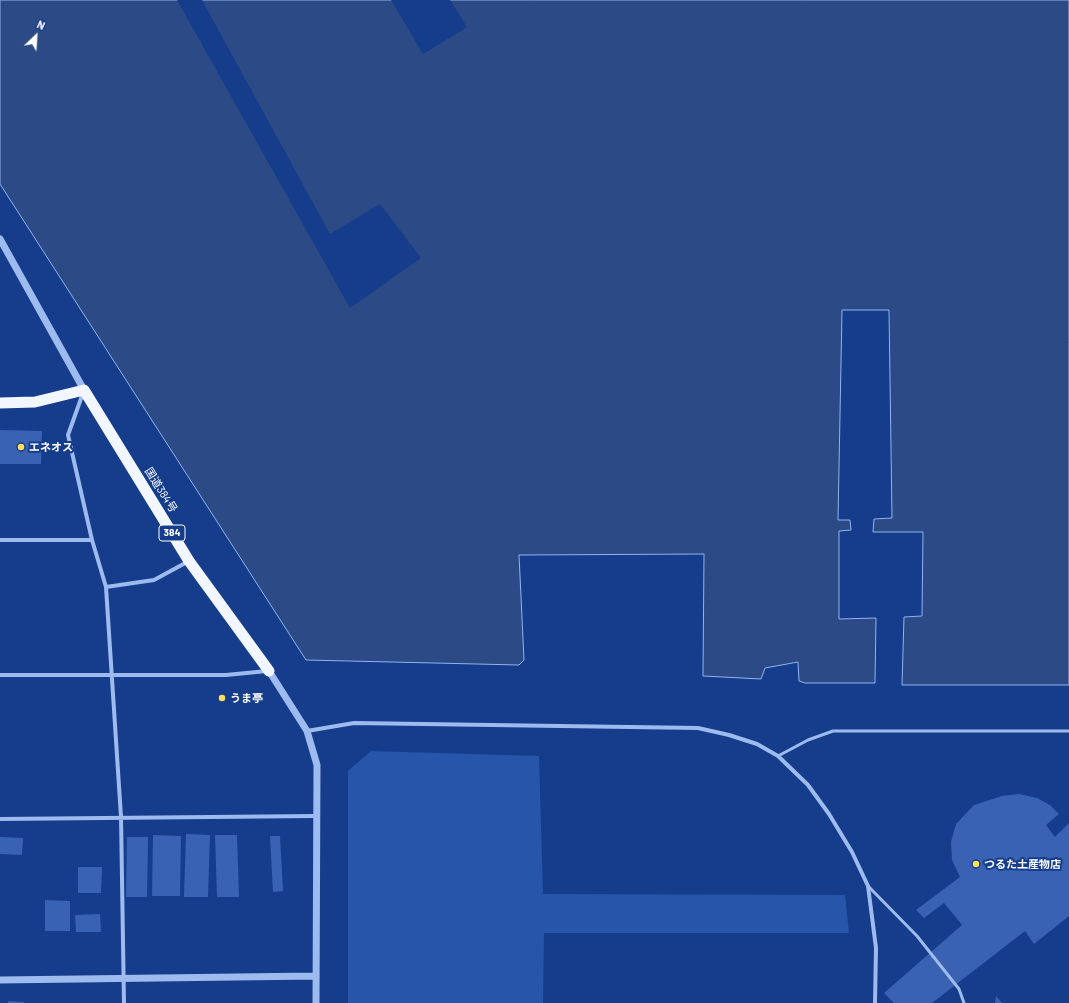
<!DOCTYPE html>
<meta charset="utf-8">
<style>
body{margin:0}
#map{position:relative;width:1069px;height:1003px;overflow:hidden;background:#153d8b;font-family:Barlow,sans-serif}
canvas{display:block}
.north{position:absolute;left:16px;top:16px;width:40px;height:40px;-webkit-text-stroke:3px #153d8b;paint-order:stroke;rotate:25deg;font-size:11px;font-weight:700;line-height:16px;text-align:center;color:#fff}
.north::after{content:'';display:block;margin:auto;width:14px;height:18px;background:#fff;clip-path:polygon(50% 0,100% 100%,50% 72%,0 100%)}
</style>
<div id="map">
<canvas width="1069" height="1003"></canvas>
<div class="north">N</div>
</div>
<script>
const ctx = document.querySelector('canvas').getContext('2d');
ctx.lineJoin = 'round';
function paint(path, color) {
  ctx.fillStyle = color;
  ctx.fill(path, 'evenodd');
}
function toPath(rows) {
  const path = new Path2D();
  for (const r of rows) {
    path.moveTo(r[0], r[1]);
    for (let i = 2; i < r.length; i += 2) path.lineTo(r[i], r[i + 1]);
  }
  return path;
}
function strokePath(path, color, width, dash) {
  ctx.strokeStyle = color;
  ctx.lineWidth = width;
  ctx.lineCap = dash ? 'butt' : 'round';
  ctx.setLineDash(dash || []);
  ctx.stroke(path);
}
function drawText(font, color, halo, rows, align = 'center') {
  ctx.font = font + ' Barlow,"Noto Sans JP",sans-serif';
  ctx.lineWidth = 4;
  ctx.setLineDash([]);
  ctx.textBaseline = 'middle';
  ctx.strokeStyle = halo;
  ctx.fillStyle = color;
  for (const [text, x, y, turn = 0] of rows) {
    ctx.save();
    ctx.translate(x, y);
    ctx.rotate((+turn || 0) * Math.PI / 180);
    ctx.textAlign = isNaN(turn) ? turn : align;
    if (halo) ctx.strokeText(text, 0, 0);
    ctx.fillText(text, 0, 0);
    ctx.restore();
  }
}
const green = toPath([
 [371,751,539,756,543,894,845,895,849,933,544,933,543,1003,348,1003,348,771]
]);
const water = toPath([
 [0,0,1069,0,1069,685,902,685,904,617,922,616,923,532,873,532,874,519,892,518,889,310,842,310,838,520,850,520,851,530,839,531,839,619,876,618,875,683,805,683,799,681,798,662,765,668,761,679,703,676,704,554,519,555,524,660,519,665,306,660,0,184,0,0]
]);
const pier = toPath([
 [177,0,202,0,330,234,380,204,421,258,350,308],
 [391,0,450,0,467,27,423,54]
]);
const building = toPath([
 [0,430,42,431,41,464,0,464],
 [1019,794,1037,798,1050,805,1059,814,1046,825,1055,837,1069,823,1069,916,1034,944,1025,931,932,1003,894,1003,884,993,962,925,944,903,924,918,916,910,960,877,952,860,951,842,956,824,974,805,1002,796],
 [186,834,210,835,208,897,184,897],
 [153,835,181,836,180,896,152,896],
 [215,835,237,835,239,897,217,897],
 [270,836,280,836,283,891,273,892],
 [0,837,23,838,22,855,0,854],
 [127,837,148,837,147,897,126,897],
 [78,867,102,867,101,893,78,893],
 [45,900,70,901,70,931,45,931],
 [100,914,101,932,76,932,75,915],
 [996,996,1002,1003,995,1003],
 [8,1001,24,1002,24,1003,8,1003]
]);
const service = toPath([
 [778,756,808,740,833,731,1069,731],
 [868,886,917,936,959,989,964,1003]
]);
const minor = toPath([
 [83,393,68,435,92,540,106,587,121,817,124,1003],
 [0,540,92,540],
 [106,587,154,580,189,561],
 [0,675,226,675,267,671],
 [307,731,354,723,698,728,729,735,757,744,778,756,808,785,829,814,852,852,868,886,876,948,875,1003],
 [0,819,315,816]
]);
const tertiary = toPath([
 [0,239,84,390],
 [269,671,307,731,317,765,316,1003],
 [0,980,315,976]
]);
const trunk = toPath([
 [0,403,35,402,84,390,189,561,269,671]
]);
const markers = [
 [21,447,4,"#ffe05c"],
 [222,698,4,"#ffe05c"],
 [976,864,4,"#ffe05c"]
];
const shields = [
 [172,533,26]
];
const shieldNames = [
 ["384",172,533]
];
const poiNames = [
 ["エネオス",29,447],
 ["うま亭",230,698],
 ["つるた土産物店",984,864]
];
const streetNames = [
 ["国道384号",161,490,58]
];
paint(green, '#2755aa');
paint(water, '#2c4a85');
strokePath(water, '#90b4f2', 1);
paint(pier, '#153d8b');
paint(building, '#3963b2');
strokePath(service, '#9ebbef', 3);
strokePath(minor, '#9ebbef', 4);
strokePath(tertiary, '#9ebbef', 7);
strokePath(trunk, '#f2f6ff', 11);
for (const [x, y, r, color] of markers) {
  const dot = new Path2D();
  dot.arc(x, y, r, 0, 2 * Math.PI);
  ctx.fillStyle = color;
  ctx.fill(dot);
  strokePath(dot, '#153d8b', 1.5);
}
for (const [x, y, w] of shields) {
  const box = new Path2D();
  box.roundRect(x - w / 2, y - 8, w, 16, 3);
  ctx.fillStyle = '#153d8b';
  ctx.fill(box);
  strokePath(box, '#fff', 1);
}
drawText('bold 10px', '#fff', null, shieldNames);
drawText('bold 11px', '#fff', '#153d8b', poiNames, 'left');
drawText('11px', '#fff', '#153d8b', streetNames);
</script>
